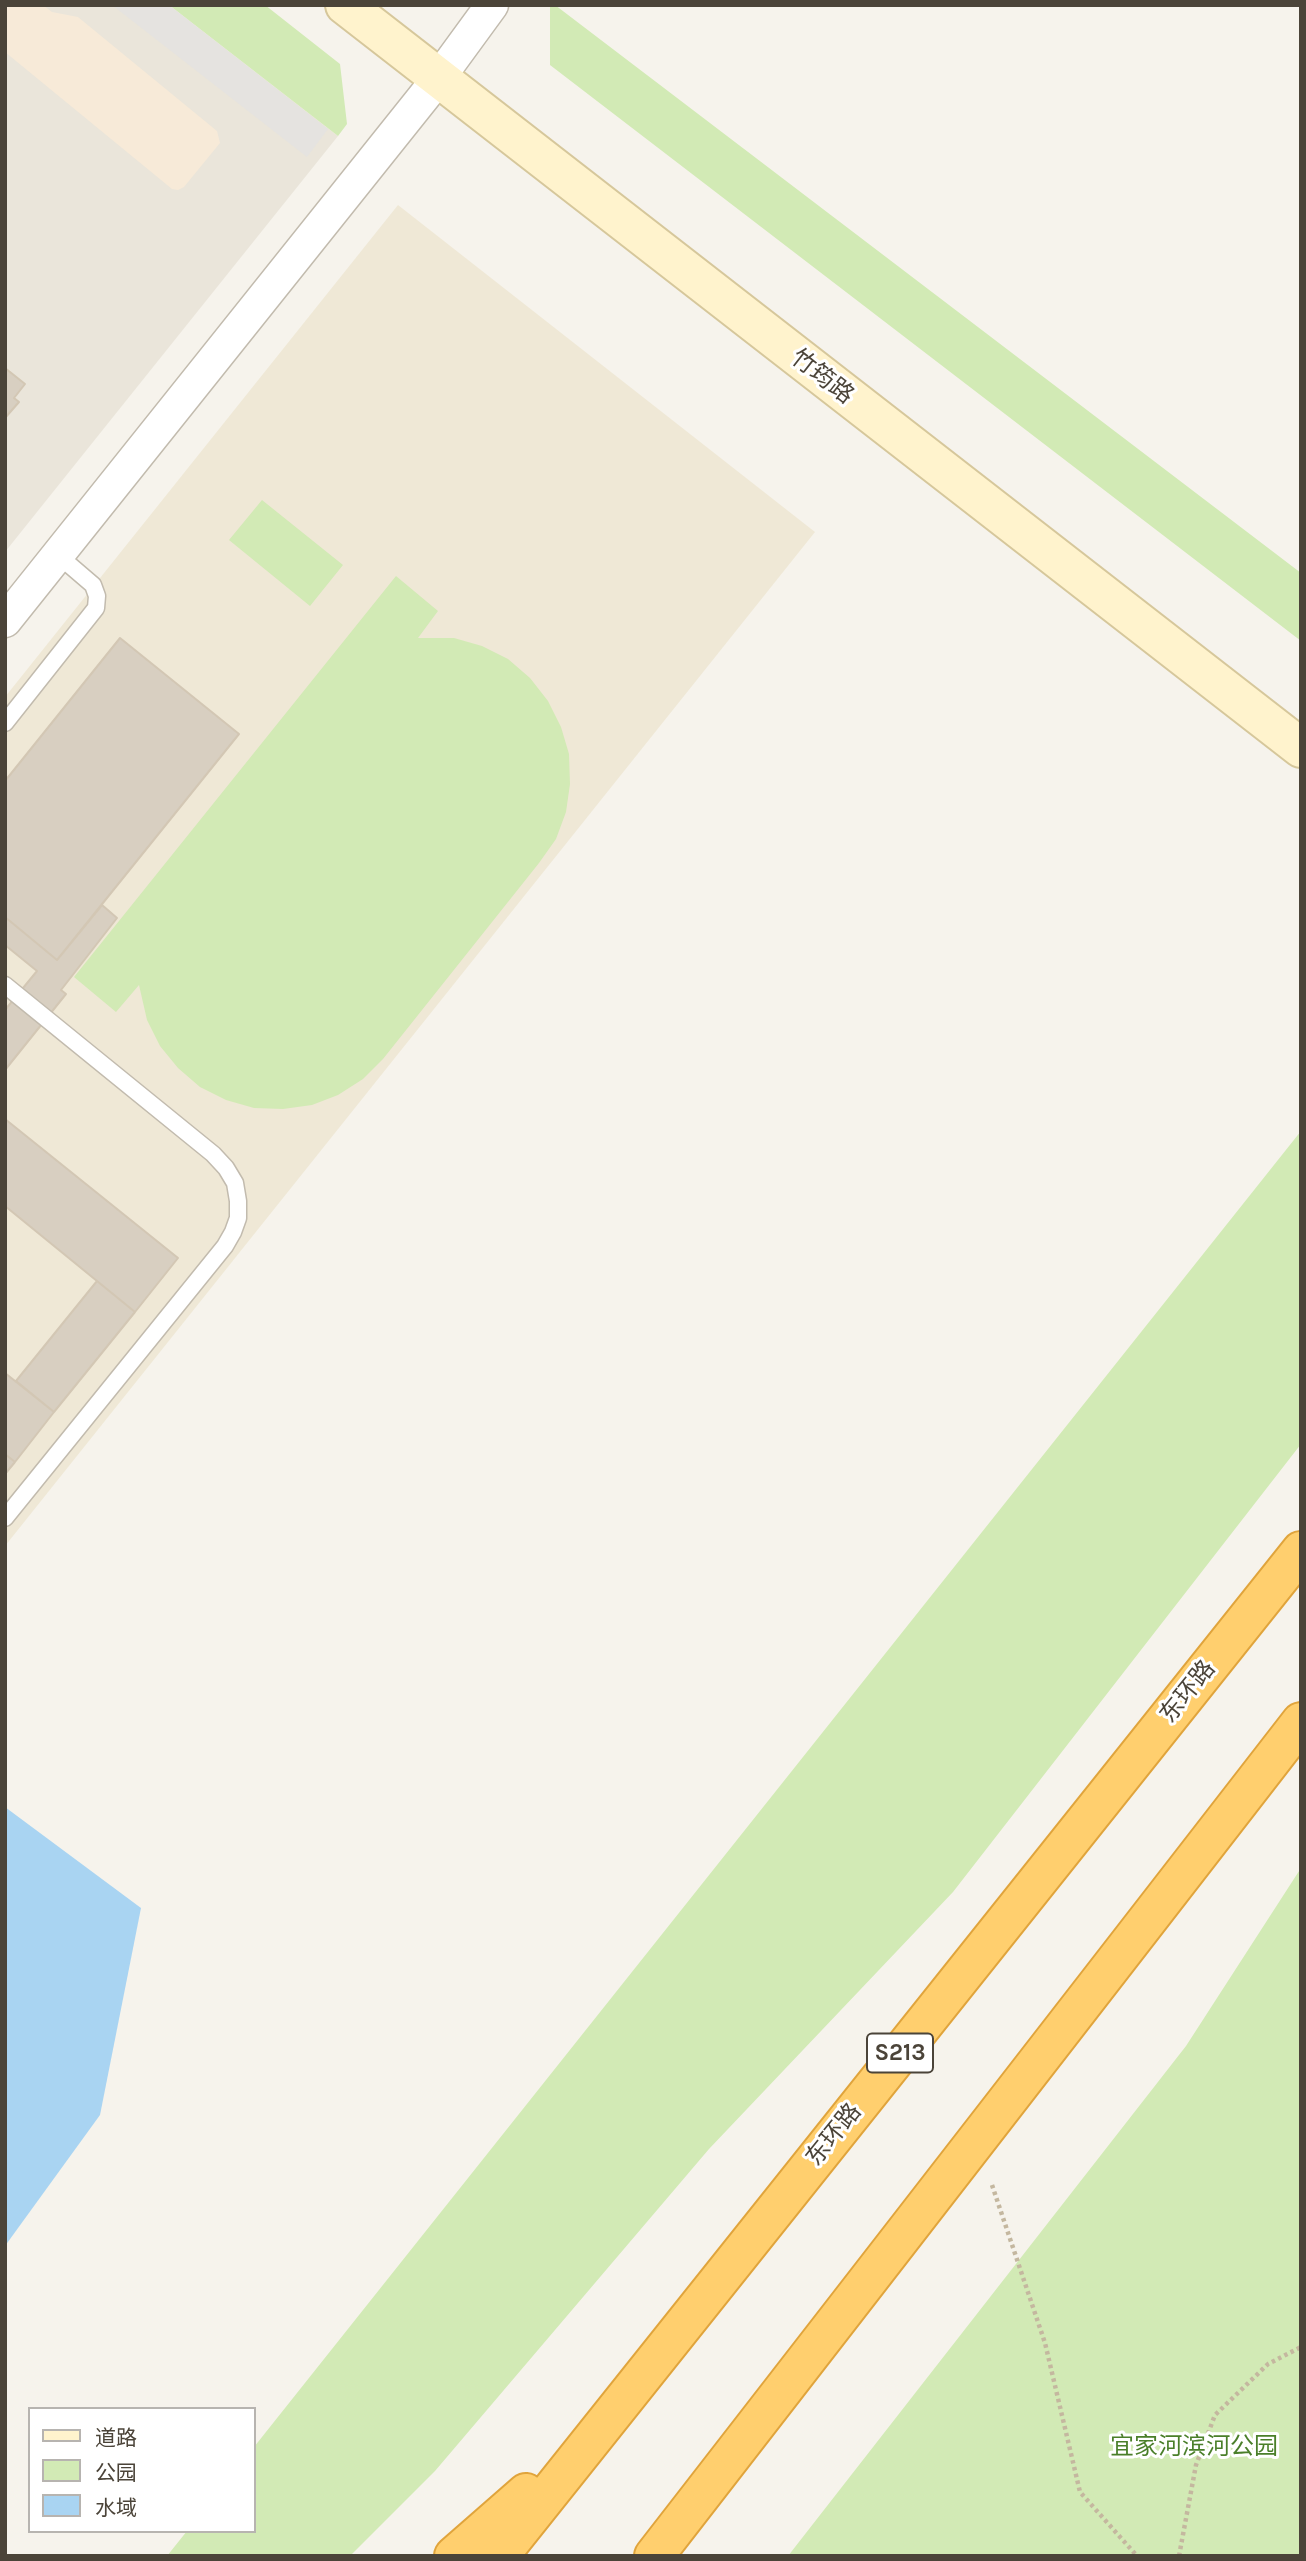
<!DOCTYPE html>
<meta charset="utf-8">
<style>
body{margin:0}
#map{position:relative;width:1306px;height:2561px;overflow:hidden;background:#f6f3ec;font-family:Karla,"Noto Sans SC",sans-serif}
canvas{display:block}
.frame{position:absolute;inset:0;border:7px solid #4b4439;pointer-events:none}
.legend{position:absolute;left:28px;top:2407px;width:228px;height:126px;box-sizing:border-box;background:#fff;border:2px solid #b7b4b0;margin:0;padding:9px 12px;list-style:none;font-size:21px;color:#4b4439}
.legend li{display:flex;align-items:center;gap:14px;height:35px}
.legend b{width:35px;border:2px solid #b7b4b0}
</style>
<div id="map">
<canvas width="1306" height="2561"></canvas>
<div class="frame"></div>
<ul class="legend">
<li><b style="height:9px;background:#fff3cd"></b>道路</li>
<li><b style="height:19px;background:#d2eab5"></b>公园</li>
<li><b style="height:19px;background:#a9d4f2"></b>水域</li>
</ul>
</div>
<script>
const ctx = document.querySelector('canvas').getContext('2d');
ctx.lineJoin = 'round';
function paint(path, color) {
  ctx.fillStyle = color;
  ctx.fill(path, 'evenodd');
}
function toPath(rows) {
  const path = new Path2D();
  for (const r of rows) {
    path.moveTo(r[0], r[1]);
    for (let i = 2; i < r.length; i += 2) path.lineTo(r[i], r[i + 1]);
  }
  return path;
}
function strokePath(path, color, width, dash) {
  ctx.strokeStyle = color;
  ctx.lineWidth = width;
  ctx.lineCap = dash ? 'butt' : 'round';
  ctx.setLineDash(dash || []);
  ctx.stroke(path);
}
function drawText(font, color, halo, rows, align = 'center') {
  ctx.font = font + ' Karla,"Noto Sans SC",sans-serif';
  ctx.lineWidth = 6;
  ctx.setLineDash([]);
  ctx.textBaseline = 'middle';
  ctx.strokeStyle = halo;
  ctx.fillStyle = color;
  for (const [text, x, y, turn = 0] of rows) {
    ctx.save();
    ctx.translate(x, y);
    ctx.rotate((+turn || 0) * Math.PI / 180);
    ctx.textAlign = isNaN(turn) ? turn : align;
    if (halo) ctx.strokeText(text, 0, 0);
    ctx.fillText(text, 0, 0);
    ctx.restore();
  }
}
const residential = toPath([
 [5,5,169,5,338,136,5,552]
]);
const commercial = toPath([
 [5,5,43,5,52,12,78,17,217,131,220,143,184,187,178,190,172,189,5,52]
]);
const education = toPath([
 [398,205,815,532,5,1546,5,697]
]);
const green = toPath([
 [169,5,265,5,340,64,347,124,338,136],
 [550,5,555,5,1301,573,1301,641,550,65],
 [262,500,343,565,310,606,229,540],
 [396,576,438,611,418,638,454,638,482,646,508,659,530,678,548,701,561,727,569,754,570,784,566,812,556,839,539,863,383,1059,363,1079,338,1095,312,1105,283,1109,254,1108,226,1100,200,1087,178,1068,160,1046,147,1020,139,985,116,1012,74,977],
 [1301,1131,1301,1444,953,1892,709,2149,435,2471,350,2556,167,2556,187,2531,254,2531,254,2447],
 [1301,1868,1301,2556,788,2556,1186,2046]
]);
const parking = toPath([
 [112,5,169,5,328,129,307,157]
]);
const water = toPath([
 [5,1807,141,1908,100,2115,5,2246]
]);
const building = toPath([
 [5,368,25,384,14,398,19,402,5,418,5,368],
 [120,638,239,734,57,960,5,917,5,781,120,638],
 [102,905,117,918,61,990,66,994,5,1070,5,1010,37,971,5,945,5,917,57,960,102,905],
 [5,1119,178,1258,135,1312,5,1206,5,1119],
 [97,1281,135,1312,54,1412,16,1381,97,1281],
 [5,1373,54,1412,15,1462,5,1454,5,1373],
 [5,1454,15,1462,5,1474,5,1454]
]);
const path = toPath([
 [992,2185,1045,2343,1080,2492,1137,2556],
 [1179,2556,1196,2465,1215,2415,1268,2364,1301,2347]
]);
const lane = toPath([
 [5,723,96,608,97,596,93,585,58,555],
 [5,985,213,1154,226,1168,235,1183,238,1201,238,1218,233,1232,225,1246,5,1518]
]);
const street = toPath([
 [5,621,438,79,492,5]
]);
const secondary = toPath([
 [345,5,1301,748]
]);
const highway = toPath([
 [454,2556,526,2493],
 [499,2556,1301,1551],
 [654,2556,1301,1722]
]);
const shields = [
 [900,2053,66]
];
const shieldNames = [
 ["S213",900,2053]
];
const streetNames = [
 ["竹筠路",822,377,38],
 ["东环路",1188,1692,-51],
 ["东环路",834,2135,-51]
];
const parkNames = [
 ["宜家河滨河公园",1194,2447]
];
paint(residential, '#eae5da');
paint(commercial, '#f7ead8');
paint(education, '#efe8d6');
paint(green, '#d2eab5');
paint(parking, '#e5e3e0');
paint(water, '#a9d4f2');
paint(building, '#d8cfc1');
strokePath(building, '#d3c7b4', 2);
strokePath(lane, '#c2bbae', 19);
strokePath(street, '#c2bbae', 35);
strokePath(secondary, '#d6c79b', 42);
strokePath(highway, '#e0a43c', 42);
strokePath(path, '#c4b79f', 4.5, [3.5, 3.5]);
strokePath(lane, '#fff', 16);
strokePath(street, '#fff', 32);
strokePath(secondary, '#fff3cd', 38);
strokePath(highway, '#ffcf6e', 38);
for (const [x, y, w] of shields) {
  const box = new Path2D();
  box.roundRect(x - w / 2, y - 19.5, w, 39, 5);
  ctx.fillStyle = '#fff';
  ctx.fill(box);
  strokePath(box, '#4b4439', 2);
}
drawText('bold 23px', '#4b4439', null, shieldNames);
drawText('24px', '#4b4439', '#fff', streetNames);
drawText('24px', '#4a7f2a', '#fff', parkNames);
</script>
